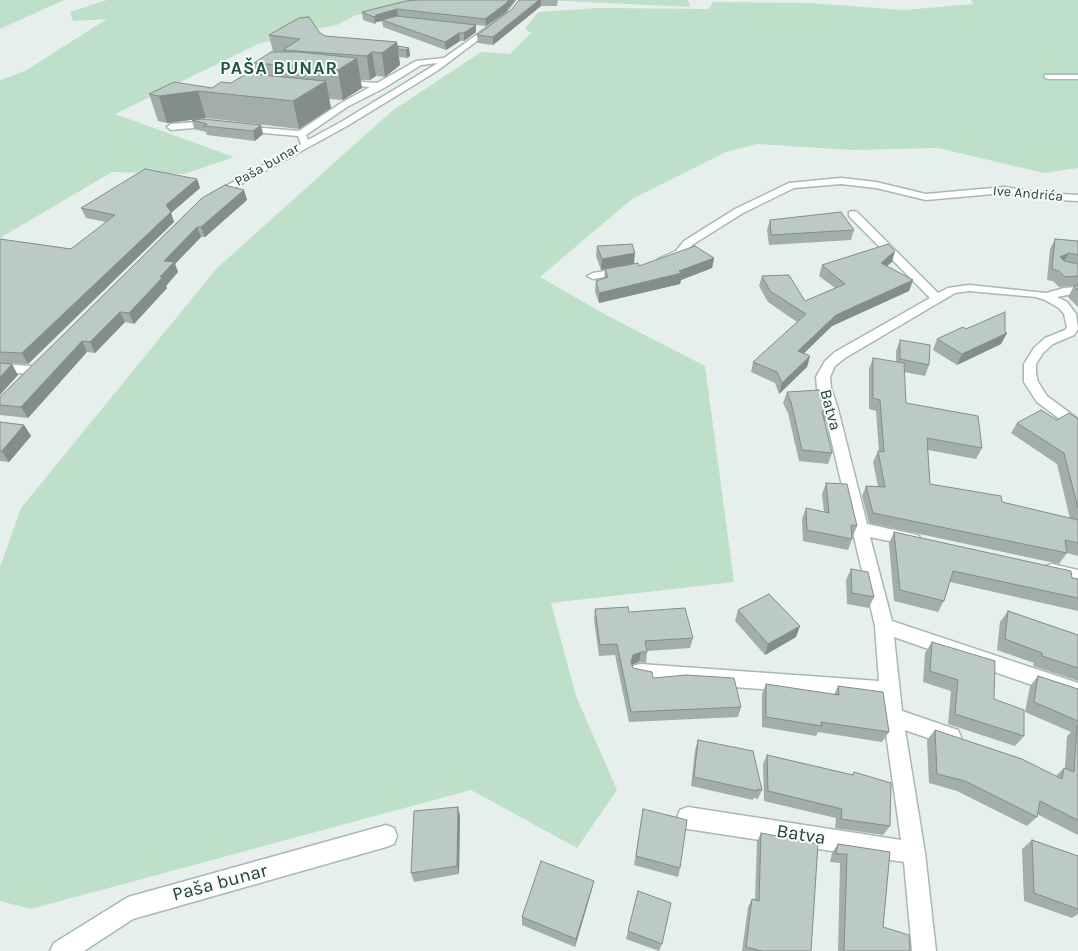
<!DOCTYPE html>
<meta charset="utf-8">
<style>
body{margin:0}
canvas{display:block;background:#e6efeb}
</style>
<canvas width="1078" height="951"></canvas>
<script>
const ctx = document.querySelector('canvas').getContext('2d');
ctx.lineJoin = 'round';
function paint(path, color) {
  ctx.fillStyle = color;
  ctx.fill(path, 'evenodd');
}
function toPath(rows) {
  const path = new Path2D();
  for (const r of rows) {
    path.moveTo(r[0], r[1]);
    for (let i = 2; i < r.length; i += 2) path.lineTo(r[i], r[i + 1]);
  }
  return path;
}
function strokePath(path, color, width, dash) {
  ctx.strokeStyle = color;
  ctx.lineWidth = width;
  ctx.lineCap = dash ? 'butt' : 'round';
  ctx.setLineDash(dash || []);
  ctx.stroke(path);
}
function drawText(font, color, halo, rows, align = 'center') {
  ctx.font = font + ' Karla,sans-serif';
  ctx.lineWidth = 4;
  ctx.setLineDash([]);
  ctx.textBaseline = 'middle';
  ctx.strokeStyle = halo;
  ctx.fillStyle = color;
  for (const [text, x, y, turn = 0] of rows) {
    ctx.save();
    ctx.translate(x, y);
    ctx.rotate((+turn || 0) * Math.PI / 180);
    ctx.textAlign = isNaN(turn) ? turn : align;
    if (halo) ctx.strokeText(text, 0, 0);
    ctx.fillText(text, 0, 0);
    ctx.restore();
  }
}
const green = toPath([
 [0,0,64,0,0,29],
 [107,0,456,0,356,15,337,25,308,30,291,38,260,43,115,114,234,157,184,174,112,172,0,238,0,80,25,71,107,19,73,21,70,12],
 [544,0,688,0,690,7],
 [971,0,1078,0,1078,168,1044,173,938,148,851,150,757,144,726,152,632,199,540,277,606,315,705,366,734,582,551,603,576,696,617,790,577,848,471,790,31,909,0,901,0,567,21,508,217,268,392,111,481,52,510,54,531,33,525,29,538,12,598,8,709,9,713,2,810,3,904,10,974,4]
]);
const minor = toPath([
 [517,0,523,0,510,16,437,71,347,126,216,198,210,198,208,196,301,144,298,136,242,131,239,130,239,126,299,131,341,103,370,87,340,84,337,84,337,80,377,83,416,61,444,58,506,14,517,0],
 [438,63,341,122,308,140,306,135,347,107,384,88,421,65,438,63],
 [1045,75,1078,75,1078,79,1048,79,1044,77,1045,75],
 [212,121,215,122,215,126,171,130,167,127,171,124,212,121],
 [841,178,876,182,926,194,1004,187,1041,193,1078,195,1078,201,1041,199,1004,193,926,200,876,188,841,184,794,188,743,213,692,245,684,255,663,262,658,259,676,251,684,241,735,209,789,183,841,178],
 [853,211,857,212,938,293,948,288,969,285,1046,293,1064,288,1078,287,1078,293,1057,297,1067,302,1076,314,1078,329,1074,335,1053,344,1043,353,1036,364,1036,373,1038,382,1047,396,1078,419,1078,431,1073,429,1037,402,1024,382,1024,364,1034,348,1045,338,1065,330,1067,327,1064,314,1059,308,1045,300,1036,297,969,291,955,293,845,358,835,366,830,377,831,388,838,409,867,524,913,534,919,536,921,540,919,544,913,546,870,537,892,621,1078,683,1078,701,894,637,902,711,958,730,961,737,958,744,951,746,905,730,925,853,936,951,912,951,904,862,688,829,680,826,677,818,680,810,688,807,901,840,881,698,640,680,633,678,631,672,633,666,640,664,879,681,875,626,824,409,817,388,816,377,825,361,835,352,930,298,849,216,849,212,853,211],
 [624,268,628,269,630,271,628,273,593,279,587,276,593,273,624,268],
 [0,364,32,366,39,370,32,374,0,372,0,364],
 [1052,564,1078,570,1078,584,1046,576,1044,571,1046,566,1052,564],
 [386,825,394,828,397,836,394,844,386,847,133,919,84,951,50,951,54,943,128,897,386,825]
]);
const wall = toPath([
 [417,0,515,0,505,13,486,26,476,25,476,32,464,41,460,41,446,50,383,27,382,21,376,22,375,24,363,20,362,12],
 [519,0,558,0,557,6,541,6,493,45,478,43,477,35,511,10],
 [320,33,325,36,409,48,410,56,407,58,399,57,400,65,385,77,376,76,370,80,360,80,362,88,343,100,329,99,331,108,299,129,206,118,167,123,158,121,149,94,212,88,231,83,251,74,257,75,254,63,273,52,269,35],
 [203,119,263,134,255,141,207,135,206,132,194,129,192,120],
 [197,179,200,188,171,213,174,222,28,364,0,363,0,239,71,249,106,222,86,218,81,208],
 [244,190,247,200,205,237,201,237,175,264,178,272,166,286,167,288,134,324,125,322,95,353,87,352,28,418,0,415,0,397,202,198],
 [770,220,854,230,851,240,769,245,767,230],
 [1055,239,1078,241,1078,307,1068,297,1074,286,1075,286,1059,287,1053,281,1047,280,1050,249],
 [597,246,639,266,714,258,712,268,681,280,680,284,599,303,595,292,596,281,604,278,605,269,601,270,596,256],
 [892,262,887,266,913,280,909,291,832,326,804,353,810,356,807,367,779,394,775,383,751,372,753,362,797,322,768,302,759,286,762,276,805,301,835,288,819,276,822,265],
 [966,329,1005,332,1007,333,1001,344,957,365,933,350,937,339],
 [900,340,929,365,925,376,904,372,906,403,982,448,976,459,928,450,930,484,1070,519,1057,464,1011,433,1017,423,1078,419,1078,556,1067,553,1059,564,869,523,862,496,866,486,878,486,873,462,878,451,879,452,876,411,869,409,869,369,873,358,896,362,896,351],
 [787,392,829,411,824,422,832,453,828,464,799,461,788,413,783,403],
 [0,422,24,425,31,436,9,462,0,461],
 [826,483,857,526,848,550,803,541,802,519,806,508,824,512,822,494],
 [894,532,1078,579,1078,616,1078,611,950,582,944,601,938,612,894,601,889,543],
 [851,569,874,597,869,608,847,604,846,580],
 [595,609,629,612,693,638,690,648,647,651,646,663,639,662,632,665,633,668,653,678,741,707,738,717,629,722,615,655,599,656,594,620],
 [738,610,796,637,765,655,735,621],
 [1008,611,1078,635,1078,681,1033,666,1034,663,997,650,1000,622],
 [932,642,994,699,1024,736,1015,746,948,724,951,691,923,682,925,653],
 [1038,676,1078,689,1078,835,1037,814,1037,817,1027,826,957,791,929,783,927,740,935,730,1056,776,1064,768,1065,768,1067,736,1071,732,1025,712,1030,686],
 [766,684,834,695,838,686,889,732,882,742,818,732,816,736,762,727,762,694],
 [698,740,762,790,758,799,753,798,753,800,691,786,695,750],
 [767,755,852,775,854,772,890,826,883,835,835,828,836,818,764,801,763,764],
 [643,809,680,868,678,877,634,865],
 [460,816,459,874,414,882,411,873],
 [761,833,811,951,742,951,748,907,752,899,755,900,757,841],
 [1032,840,1078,856,1078,914,1072,918,1024,901,1022,849],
 [838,844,890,852,883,927,910,951,838,951,840,863,830,862,832,853],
 [592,889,575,947,522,925,522,917],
 [638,891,662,944,659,951,626,939]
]);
const shadedWall = toPath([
 [509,0,515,0,505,13,486,26,485,19],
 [539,0,541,0,541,6,493,45,493,37],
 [397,9,398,16,382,20,382,21,376,22,375,24,374,17,376,15],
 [476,25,476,32,464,41,464,33],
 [459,33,460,41,446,50,445,42],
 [397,42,400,65,385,77,382,53],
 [409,48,410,56,407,58,406,50],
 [372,52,376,76,370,80,367,56],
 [357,58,362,88,343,100,338,70],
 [326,81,331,108,299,129,293,101],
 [198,91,206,118,167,123,159,96],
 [261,125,263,134,255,141,253,131],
 [197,179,200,188,171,213,174,222,28,364,22,353,166,205],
 [244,190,247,200,205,237,201,227],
 [197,227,201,237,175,264,178,272,166,286,167,288,134,324,129,313,160,277,164,261],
 [895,251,892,262,878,273,881,263],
 [635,253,634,264,601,270,602,259],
 [1069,253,1063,263,1060,257],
 [714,258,712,268,681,280,680,284,599,303,599,293,679,271],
 [913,280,909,291,832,326,795,362,798,351,836,315],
 [120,312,125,322,95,353,90,342],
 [1007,333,1001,344,957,365,962,354],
 [82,341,87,352,28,418,21,407],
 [810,356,807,367,779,394,782,383],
 [12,364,18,375,0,395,0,377],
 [24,425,31,436,9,462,2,451],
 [800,626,796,637,765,655,768,644],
 [641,652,639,662,631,665,631,662,633,655],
 [458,807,460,816,459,874,457,866],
 [594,881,592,889,575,947,576,939]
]);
const building = toPath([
 [417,0,509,0,504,5,485,19,397,9,376,15,374,17,362,12,406,1,417,0],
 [519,0,539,0,493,37,477,35,511,10,519,0],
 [397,16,476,25,464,33,459,33,445,42,382,20,397,16],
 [309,17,320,33,325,36,397,42,382,53,372,52,367,56,283,50,300,39,269,35,299,18,309,17],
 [398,46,409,48,406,50,398,49,398,46],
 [271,52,298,52,357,58,338,70,254,63,271,52],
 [249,72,251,74,326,81,293,101,198,91,159,96,149,94,174,82,212,88,221,82,231,83,249,72],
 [203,119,261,125,253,131,204,126,207,124,192,120,203,119],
 [145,169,197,179,166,205,171,212,22,353,0,352,0,239,71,249,115,215,81,208,145,169],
 [225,185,244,190,201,227,197,227,164,261,174,262,160,277,163,277,129,313,120,312,90,342,82,341,21,407,0,405,0,397,202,198,225,185],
 [841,212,854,230,771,235,770,220,841,212],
 [1055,239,1078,241,1078,255,1069,253,1060,257,1064,261,1078,264,1078,276,1065,277,1059,271,1052,269,1055,239],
 [632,244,635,253,602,259,597,246,632,244],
 [888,244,895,251,881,263,913,280,836,315,798,351,810,356,782,383,777,372,753,362,806,314,770,291,762,276,789,275,805,301,845,284,822,265,888,244],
 [695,246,714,258,679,271,682,273,599,293,596,281,608,277,605,269,638,263,639,266,695,246],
 [1078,285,1078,291,1074,286,1078,285],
 [1005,312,1005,332,1007,333,962,354,937,339,963,327,966,329,1005,312],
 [900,340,930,345,929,365,900,359,900,340],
 [873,358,904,363,906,403,978,416,982,448,927,438,930,484,1001,496,1002,502,1078,520,1078,543,1065,540,1067,553,873,513,866,486,885,487,878,451,884,452,880,400,873,398,873,358],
 [0,363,12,364,0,377,0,363],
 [819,390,829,411,822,411,832,453,802,450,791,402,787,392,819,390],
 [1041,410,1057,420,1069,413,1078,419,1078,508,1064,453,1017,423,1041,410],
 [0,422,24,425,2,451,0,451,0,422],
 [826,483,847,484,857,526,851,525,852,539,807,530,806,508,829,513,826,483],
 [894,532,1071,571,1072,578,1078,579,1078,598,953,571,944,601,900,590,894,532],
 [851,569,868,572,874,597,852,593,851,569],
 [769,594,800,626,768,644,738,610,769,594],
 [628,607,629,612,685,608,693,638,645,641,647,652,641,652,633,655,631,662,633,668,652,672,653,678,686,675,734,678,741,707,631,712,617,644,600,645,595,609,628,607],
 [1008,611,1078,635,1078,668,1042,656,1042,653,1005,639,1008,611],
 [932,642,995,661,994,699,1024,710,1024,736,955,714,958,680,930,671,932,642],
 [1038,676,1078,689,1078,721,1034,702,1038,676],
 [766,684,839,695,838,686,883,692,889,732,821,722,822,726,766,717,766,684],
 [1077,726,1078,726,1078,820,1040,801,1037,817,965,781,937,774,935,730,1022,759,1062,779,1064,768,1074,772,1077,726],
 [698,740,753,751,762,790,757,789,757,791,694,777,698,740],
 [767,755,853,775,854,772,891,783,890,826,841,819,842,809,768,791,767,755],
 [458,807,457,866,411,873,414,811,458,807],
 [643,809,687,820,680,868,636,856,643,809],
 [761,833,818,844,811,951,762,951,746,947,752,899,759,901,761,833],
 [1032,840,1078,856,1078,909,1034,893,1032,840],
 [838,844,890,852,883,927,909,935,910,951,844,951,847,854,836,854,838,844],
 [541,861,594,881,576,939,522,917,541,861],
 [638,891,671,903,662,944,628,931,638,891]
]);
const farStreetnames = [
 ["Paša bunar",267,165,-30],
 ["Ive Andrića",1028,194,5]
];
const streetNames = [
 ["Batva",830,410,75]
];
const farDistrictnames = [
 ["PAŠA BUNAR",279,69]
];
const nearStreetnames = [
 ["Batva",801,835,9],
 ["Paša bunar",220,883,-15]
];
paint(green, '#bfe0c8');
strokePath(minor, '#a8b8b2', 3);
paint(minor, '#fff');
paint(wall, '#a1aea9');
paint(shadedWall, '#838d89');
paint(building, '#bbcac4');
strokePath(building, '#838d89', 1);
drawText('14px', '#24423a', '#f7fbf9', farStreetnames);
drawText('16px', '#24423a', '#f7fbf9', streetNames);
ctx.letterSpacing = '1px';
drawText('bold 18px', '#1f5548', '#f7fbf9', farDistrictnames);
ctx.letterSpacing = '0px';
drawText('19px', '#24423a', '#f7fbf9', nearStreetnames);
</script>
